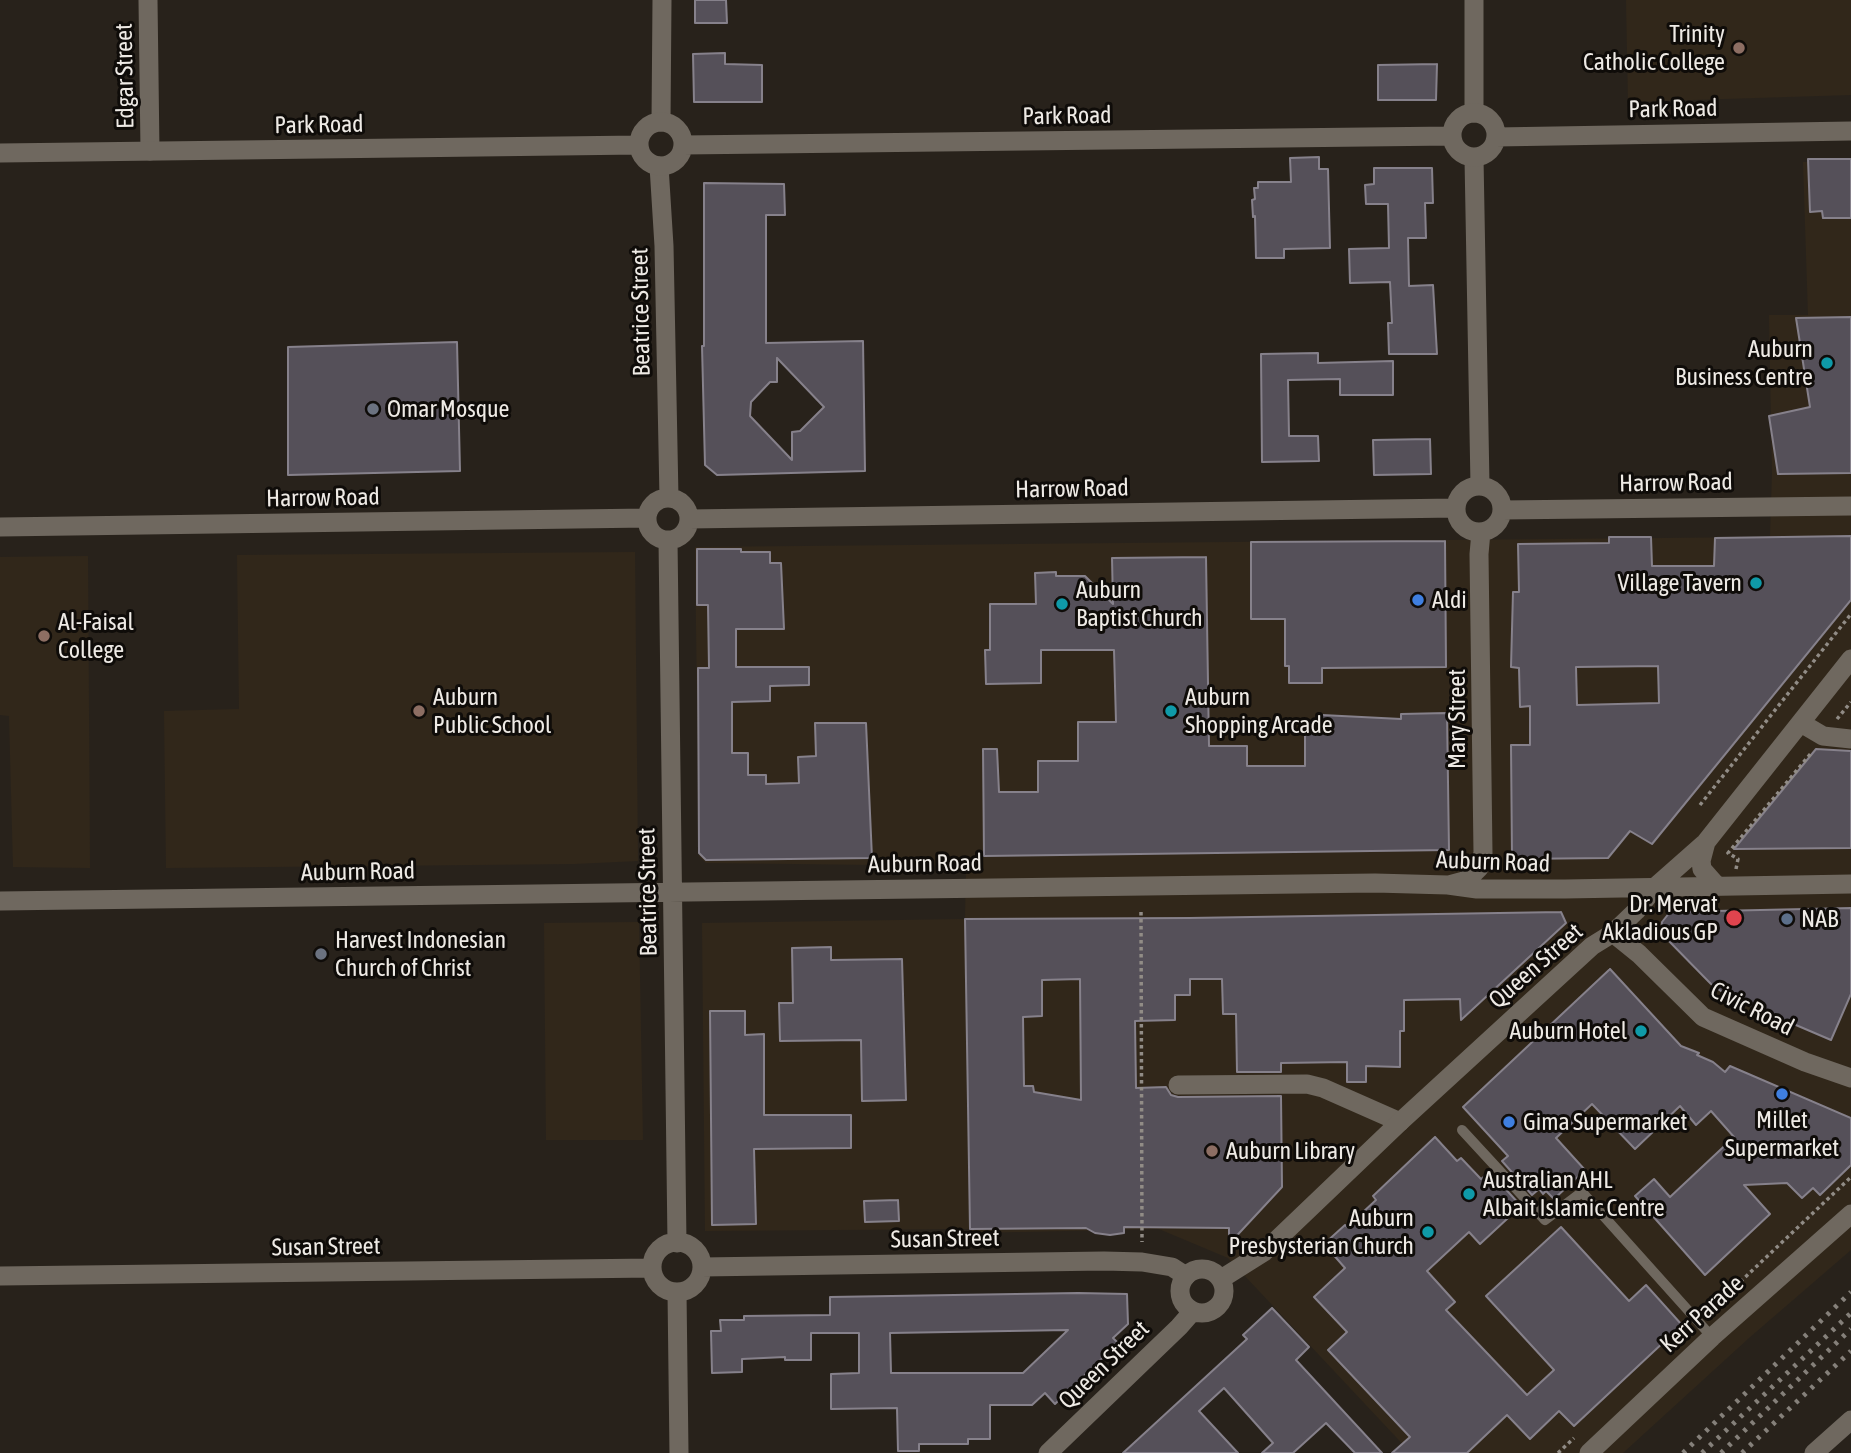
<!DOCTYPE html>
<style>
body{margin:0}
canvas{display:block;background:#28221b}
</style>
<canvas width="1851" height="1453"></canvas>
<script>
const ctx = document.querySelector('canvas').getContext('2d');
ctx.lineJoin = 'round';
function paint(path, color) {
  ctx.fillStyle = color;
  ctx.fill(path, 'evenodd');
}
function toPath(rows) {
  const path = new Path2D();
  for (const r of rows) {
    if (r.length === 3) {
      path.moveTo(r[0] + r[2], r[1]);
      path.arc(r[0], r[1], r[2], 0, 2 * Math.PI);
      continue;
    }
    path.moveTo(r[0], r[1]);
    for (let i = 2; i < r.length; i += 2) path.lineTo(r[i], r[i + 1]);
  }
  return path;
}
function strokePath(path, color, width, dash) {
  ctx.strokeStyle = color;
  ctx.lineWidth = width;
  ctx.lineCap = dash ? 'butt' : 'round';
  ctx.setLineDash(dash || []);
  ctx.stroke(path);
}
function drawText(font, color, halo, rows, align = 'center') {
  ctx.font = font + ' "Asap Condensed",sans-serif';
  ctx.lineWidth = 6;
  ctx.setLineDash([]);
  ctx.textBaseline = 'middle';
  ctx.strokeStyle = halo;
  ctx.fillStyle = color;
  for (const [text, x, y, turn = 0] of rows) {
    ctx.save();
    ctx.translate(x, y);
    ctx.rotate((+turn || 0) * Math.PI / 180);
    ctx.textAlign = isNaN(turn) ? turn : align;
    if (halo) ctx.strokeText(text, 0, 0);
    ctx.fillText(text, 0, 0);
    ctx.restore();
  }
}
const built = toPath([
 [1626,0,1851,0,1851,95,1628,102],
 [1803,162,1851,162,1851,1250,1749,1338,1623,1453,1411,1453,1228,1258,1159,1229,972,1233,970,1120,970,1229,705,1231,702,923,965,919,966,866,706,863,699,856,695,547,1770,537,1772,473,1769,315,1808,315],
 [635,552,638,861,574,864,166,868,164,711,239,709,237,555],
 [88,556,90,868,13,867,9,716,0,715,0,557],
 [639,922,643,1140,546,1140,544,923]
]);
const building = toPath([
 [695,0,726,0,727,23,695,23,695,0],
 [725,53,725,64,762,65,762,102,694,102,693,54,725,53],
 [1437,64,1436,100,1378,100,1378,65,1437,64],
 [1319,157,1319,169,1328,169,1330,248,1284,249,1284,258,1256,258,1255,216,1253,217,1252,200,1255,199,1254,188,1258,188,1258,182,1291,182,1290,158,1319,157],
 [1808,159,1851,159,1851,218,1823,218,1822,211,1810,212,1808,159],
 [1374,168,1432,168,1433,203,1425,203,1426,238,1408,238,1409,286,1433,285,1437,354,1389,354,1388,323,1392,323,1390,282,1350,283,1349,249,1389,248,1388,204,1366,204,1365,185,1374,184,1374,168],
 [704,183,784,184,785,215,766,215,766,343,863,341,865,471,717,475,705,465,702,346,704,346,704,183],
 [777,358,824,407,800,431,792,432,792,460,750,416,751,402,770,382,777,382,777,358],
 [1851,317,1851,473,1778,474,1769,416,1810,407,1796,318,1851,317],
 [457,342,460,471,288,475,288,347,457,342],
 [1318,353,1318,363,1393,361,1393,395,1340,395,1340,379,1288,380,1289,436,1318,436,1319,461,1262,462,1261,354,1318,353],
 [1430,439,1431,474,1374,475,1373,440,1430,439],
 [1851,536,1851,600,1652,844,1630,831,1608,858,1512,859,1511,745,1530,745,1530,706,1520,707,1519,668,1511,667,1513,592,1519,592,1518,544,1609,543,1609,537,1651,537,1652,566,1714,566,1715,538,1851,536],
 [1658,666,1659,703,1577,705,1576,667,1658,666],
 [1445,541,1446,667,1322,668,1322,683,1289,683,1289,666,1285,666,1285,619,1251,619,1251,542,1445,541],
 [697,549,741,549,741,552,770,552,770,563,781,563,784,629,736,629,736,667,809,667,809,685,770,686,770,701,732,702,732,753,748,753,748,775,766,775,766,784,799,783,798,757,816,756,815,723,866,723,872,858,706,860,699,853,698,668,709,668,708,605,697,605,697,549],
 [1206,557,1209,746,1247,746,1247,766,1305,766,1305,728,1322,728,1322,715,1401,719,1401,714,1447,713,1449,850,984,856,983,749,997,749,999,792,1038,792,1038,761,1078,761,1078,722,1116,722,1114,650,1041,650,1041,683,986,684,985,650,990,650,990,604,1036,604,1035,573,1056,572,1056,576,1085,576,1113,604,1112,558,1206,557],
 [1816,749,1851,751,1851,848,1734,849,1816,749],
 [1851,908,1851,994,1831,1040,1728,996,1711,984,1661,933,1662,922,1670,912,1851,908],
 [1561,912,1566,923,1461,1020,1460,999,1404,1000,1404,1031,1400,1031,1400,1067,1366,1066,1366,1082,1347,1082,1347,1062,1281,1063,1281,1072,1237,1072,1236,1014,1223,1014,1222,979,1190,979,1190,995,1175,995,1175,1020,1135,1021,1136,1088,1166,1087,1171,1095,1178,1097,1281,1096,1282,1187,1229,1244,1229,1228,1124,1227,1124,1233,1110,1235,1095,1233,1086,1228,970,1229,965,919,1189,918,1561,912],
 [1080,979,1081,1100,1034,1092,1033,1086,1024,1086,1023,1017,1042,1016,1042,980,1080,979],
 [831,947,831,960,902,959,906,1100,862,1101,861,1040,780,1041,779,1003,793,1003,792,948,831,947],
 [1610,969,1681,1046,1699,1053,1697,1055,1713,1062,1725,1072,1730,1066,1851,1118,1851,1165,1820,1195,1813,1188,1802,1198,1787,1183,1744,1185,1770,1214,1705,1275,1635,1196,1654,1179,1670,1197,1734,1137,1711,1111,1696,1125,1680,1106,1635,1149,1592,1104,1556,1138,1585,1170,1554,1199,1546,1191,1543,1194,1539,1189,1532,1195,1502,1161,1508,1156,1463,1107,1610,969],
 [710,1011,745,1011,745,1035,764,1034,764,1115,851,1115,851,1148,754,1149,756,1224,712,1225,710,1011],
 [1435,1137,1457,1161,1461,1158,1481,1179,1490,1172,1521,1206,1480,1244,1469,1232,1427,1271,1455,1302,1446,1310,1527,1395,1554,1370,1486,1296,1561,1227,1629,1301,1646,1285,1682,1325,1574,1426,1559,1411,1530,1439,1507,1415,1467,1453,1392,1453,1410,1437,1328,1350,1347,1332,1314,1297,1345,1268,1324,1244,1345,1225,1347,1227,1376,1200,1373,1196,1435,1137],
 [898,1200,899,1221,865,1222,864,1201,898,1200],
 [1078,1293,1127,1294,1128,1324,1113,1338,1118,1343,1055,1404,1045,1393,1032,1405,990,1405,990,1439,968,1439,968,1444,919,1444,919,1451,898,1451,897,1408,831,1409,831,1374,859,1373,859,1333,811,1333,811,1360,785,1360,785,1357,742,1359,742,1372,712,1373,711,1331,721,1331,720,1320,744,1320,744,1316,830,1315,830,1297,1078,1293],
 [1068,1330,1023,1373,891,1373,890,1333,1068,1330],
 [1272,1308,1309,1347,1296,1360,1382,1453,1355,1453,1326,1423,1293,1453,1262,1453,1273,1443,1224,1388,1199,1411,1238,1453,1123,1453,1247,1339,1243,1335,1272,1308]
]);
const path = toPath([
 [1837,719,1851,702],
 [1700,805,1851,614],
 [1736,869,1738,859,1728,853,1812,752],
 [1141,912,1142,1242],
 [1652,940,1656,929],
 [1720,1301,1851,1177],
 [1558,1453,1574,1438]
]);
const service = toPath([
 [1462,1130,1545,1220,1582,1192,1712,1337]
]);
const minor = toPath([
 [148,0,150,151],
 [1474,113,1474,0],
 [661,122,662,0],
 [1474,158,1480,485],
 [659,166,664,246,669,498],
 [1479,509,23],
 [668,519,21],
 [1502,510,1851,506],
 [689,519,1455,508],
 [0,527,647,518],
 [668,540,677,1243],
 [1801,723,1823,736,1851,739],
 [1706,842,1701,861,1702,869,1717,886],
 [1449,885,1464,881,1473,874,1479,868,1483,853,1479,554,1481,532],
 [0,901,1375,883,1448,885,1477,889,1565,889,1851,884],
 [1613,933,1636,911,1655,887,1706,842,1851,659],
 [1178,1085,1307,1084,1323,1088,1400,1122],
 [677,1267,25],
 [702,1267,1104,1261,1142,1262,1172,1267,1186,1276],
 [0,1276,652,1268],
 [677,1292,679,1453],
 [1589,1453,1712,1337,1851,1214],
 [1814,1453,1851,1420]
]);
const tertiary = toPath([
 [1474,135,22],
 [661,144,22],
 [1496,137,1851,131],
 [683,145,1451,136],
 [0,153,639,145],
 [1202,1291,22],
 [1221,1279,1264,1252,1400,1122,1592,946,1613,933,1639,954,1703,1017,1805,1062,1851,1078],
 [1048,1453,1179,1327,1193,1311]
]);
const rail = toPath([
 [1683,1453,1851,1292],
 [1702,1453,1851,1313],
 [1721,1453,1851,1329],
 [1742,1453,1851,1351]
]);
const markers = [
 [1739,48,7,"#8d6e63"],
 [1827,363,7,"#0f9aa8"],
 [373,409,7,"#6b7280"],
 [1756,583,7,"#0f9aa8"],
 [1418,600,7,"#3f7fe0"],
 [1062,604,7,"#0f9aa8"],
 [44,636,7,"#8d6e63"],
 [419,711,7,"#8d6e63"],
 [1171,711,7,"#0f9aa8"],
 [1734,918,9,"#e0444e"],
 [1787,919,7,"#5c6f8a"],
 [321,954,7,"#6b7280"],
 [1641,1031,7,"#0f9aa8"],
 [1782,1094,7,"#3f7fe0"],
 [1509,1122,7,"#3f7fe0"],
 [1212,1151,7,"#8d6e63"],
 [1469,1194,7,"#0f9aa8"],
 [1428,1232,7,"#0f9aa8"]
];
const poiNames = [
 ["Trinity",1725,34,"right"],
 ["Catholic College",1725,62,"right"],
 ["Auburn",1813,349,"right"],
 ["Business Centre",1813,377,"right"],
 ["Omar Mosque",387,409],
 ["Village Tavern",1742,583,"right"],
 ["Auburn",1076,590],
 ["Baptist Church",1076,618],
 ["Aldi",1432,600],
 ["Al-Faisal",58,622],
 ["College",58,650],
 ["Auburn",433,697],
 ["Public School",433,725],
 ["Auburn",1185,697],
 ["Shopping Arcade",1185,725],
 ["Dr. Mervat",1718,904,"right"],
 ["Akladious GP",1718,932,"right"],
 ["NAB",1801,919],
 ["Harvest Indonesian",335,940],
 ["Church of Christ",335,968],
 ["Auburn Hotel",1627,1031,"right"],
 ["Millet",1782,1120,"center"],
 ["Supermarket",1782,1148,"center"],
 ["Gima Supermarket",1523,1122],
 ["Auburn Library",1226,1151],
 ["Australian AHL",1483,1180],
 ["Albait Islamic Centre",1483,1208],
 ["Auburn",1414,1218,"right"],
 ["Presbysterian Church",1414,1246,"right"]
];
const streetNames = [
 ["Edgar Street",125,76,-91],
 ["Park Road",1673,109,-1],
 ["Park Road",1067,116,-1],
 ["Park Road",319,125,-1],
 ["Beatrice Street",641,312,-91],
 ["Harrow Road",1676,483,-1],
 ["Harrow Road",1072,489,-1],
 ["Harrow Road",323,498,-1],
 ["Mary Street",1457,719,-90],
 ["Auburn Road",1493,862,2],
 ["Auburn Road",925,864,-1],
 ["Auburn Road",358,872,-1],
 ["Beatrice Street",648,892,-91],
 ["Queen Street",1536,966,-41],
 ["Civic Road",1752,1009,27],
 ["Susan Street",945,1239,-1],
 ["Susan Street",326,1247,-1],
 ["Kerr Parade",1702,1314,-42],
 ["Queen Street",1104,1365,-44]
];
paint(built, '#31271a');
paint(building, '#555059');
strokePath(building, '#86818b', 2);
strokePath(path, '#918c86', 3.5, [3.5, 3.5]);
strokePath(service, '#6f685f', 10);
strokePath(minor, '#6f685f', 19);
strokePath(tertiary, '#6f685f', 19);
strokePath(rail, '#85807a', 5, [3.5, 7]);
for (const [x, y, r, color] of markers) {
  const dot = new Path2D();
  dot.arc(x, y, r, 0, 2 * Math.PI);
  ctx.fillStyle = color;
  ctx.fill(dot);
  strokePath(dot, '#0f0c09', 2.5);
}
drawText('24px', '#eeeae5', '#0f0c09', poiNames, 'left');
drawText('24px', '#eeeae5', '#0f0c09', streetNames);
</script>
